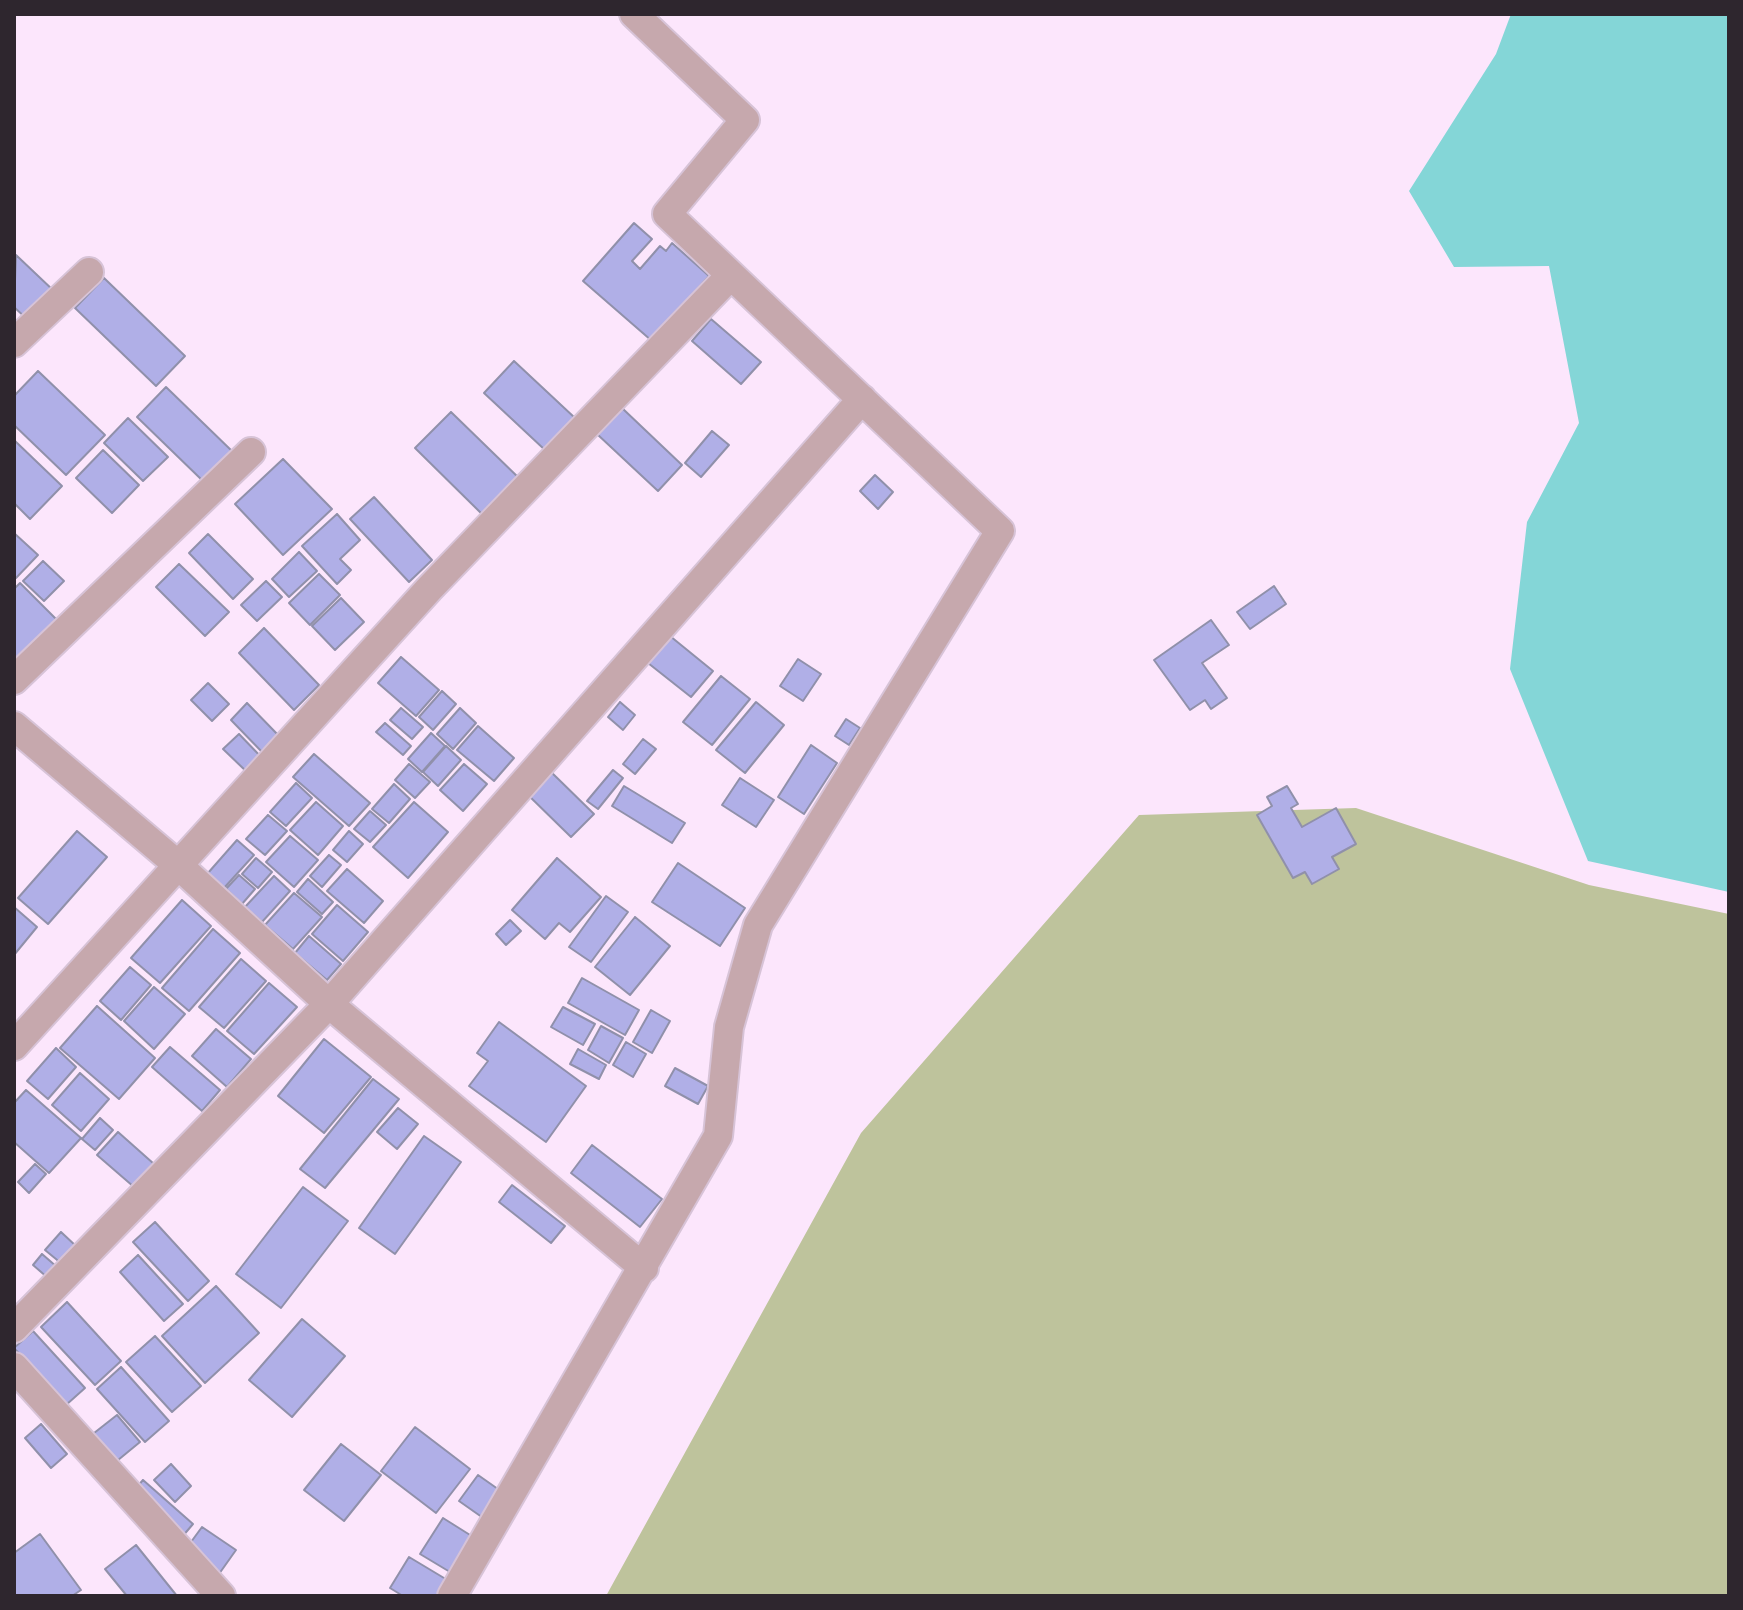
<!DOCTYPE html>
<style>
body{margin:0}
#map{position:relative;width:1743px;height:1610px;overflow:hidden;background:#fce6fc;font-family:"Exo 2",sans-serif}
canvas{display:block}
.frame{position:absolute;inset:0;border:16px solid #2e262e;pointer-events:none}
</style>
<div id="map">
<canvas width="1743" height="1610"></canvas>
<div class="frame"></div>
</div>
<script>
const ctx = document.querySelector('canvas').getContext('2d');
ctx.lineJoin = 'round';
function paint(path, color) {
  ctx.fillStyle = color;
  ctx.fill(path, 'evenodd');
}
function toPath(rows) {
  const path = new Path2D();
  for (const r of rows) {
    path.moveTo(r[0], r[1]);
    for (let i = 2; i < r.length; i += 2) path.lineTo(r[i], r[i + 1]);
  }
  return path;
}
function strokePath(path, color, width, dash) {
  ctx.strokeStyle = color;
  ctx.lineWidth = width;
  ctx.lineCap = dash ? 'butt' : 'round';
  ctx.setLineDash(dash || []);
  ctx.stroke(path);
}
const green = toPath([
 [1356,808,1589,885,1729,914,1729,1596,606,1596,861,1133,1139,815]
]);
const water = toPath([
 [1511,14,1729,14,1729,892,1588,861,1510,669,1527,522,1579,423,1549,266,1454,267,1409,191,1496,54]
]);
const building = toPath([
 [634,223,652,239,632,261,640,269,660,246,666,251,672,243,709,276,652,341,583,281,634,223],
 [16,255,55,292,28,320,14,307,16,255],
 [104,278,185,356,156,386,75,308,104,278],
 [711,319,761,362,741,384,692,341,711,319],
 [514,361,575,418,545,450,484,393,514,361],
 [38,371,105,435,66,475,14,425,14,396,38,371],
 [166,387,234,453,205,483,137,417,166,387],
 [622,408,682,465,658,491,597,434,622,408],
 [451,412,522,481,486,518,415,448,451,412],
 [128,418,168,457,143,481,104,443,128,418],
 [712,431,729,445,701,477,685,463,712,431],
 [14,440,62,486,30,519,14,503,14,440],
 [103,450,139,485,112,513,76,478,103,450],
 [283,459,332,509,283,555,235,504,283,459],
 [875,475,893,492,878,509,860,491,875,475],
 [374,497,432,560,409,582,350,519,374,497],
 [337,514,360,540,340,559,351,570,337,584,302,546,337,514],
 [14,533,38,555,16,578,14,576,14,533],
 [208,534,253,579,233,599,189,553,208,534],
 [299,552,317,571,289,597,272,579,299,552],
 [43,561,64,581,44,601,23,581,43,561],
 [179,564,229,612,205,636,156,587,179,564],
 [319,574,340,595,310,625,289,603,319,574],
 [266,581,282,597,257,621,241,605,266,581],
 [20,583,60,623,14,671,14,589,20,583],
 [1274,586,1286,604,1250,629,1237,612,1274,586],
 [341,598,364,622,335,650,312,626,341,598],
 [1211,620,1229,645,1202,663,1227,698,1211,709,1205,700,1190,710,1154,660,1211,620],
 [264,628,319,685,294,710,239,653,264,628],
 [670,636,713,671,691,697,648,663,670,636],
 [401,657,439,690,416,716,378,683,401,657],
 [798,659,821,674,803,701,780,686,798,659],
 [721,676,750,699,712,745,683,722,721,676],
 [208,683,229,704,212,721,191,700,208,683],
 [442,691,456,704,433,730,419,717,442,691],
 [620,702,635,715,623,730,608,717,620,702],
 [756,702,784,725,745,773,716,750,756,702],
 [247,703,280,737,263,753,231,720,247,703],
 [401,708,423,727,412,739,390,720,401,708],
 [460,708,476,723,453,749,437,734,460,708],
 [846,719,860,728,849,745,835,736,846,719],
 [385,723,411,746,403,755,376,732,385,723],
 [478,726,514,758,494,781,457,750,478,726],
 [431,733,445,746,422,772,408,759,431,733],
 [239,734,264,760,249,774,223,749,239,734],
 [643,739,656,749,635,774,623,764,643,739],
 [811,745,837,763,804,814,778,797,811,745],
 [446,746,461,760,438,786,423,772,446,746],
 [314,754,370,803,349,826,293,777,314,754],
 [409,764,430,782,415,798,395,780,409,764],
 [464,764,487,784,463,811,440,790,464,764],
 [548,769,594,814,571,837,525,792,548,769],
 [613,770,623,778,598,809,587,801,613,770],
 [740,778,774,800,756,827,722,805,740,778],
 [296,783,312,798,286,826,270,812,296,783],
 [394,784,410,799,389,823,372,809,394,784],
 [624,786,685,823,672,843,612,806,624,786],
 [1287,786,1298,804,1291,808,1302,827,1336,808,1356,844,1332,857,1339,869,1312,884,1305,872,1293,878,1257,815,1272,806,1267,797,1287,786],
 [316,802,343,826,318,855,290,830,316,802],
 [414,802,448,832,408,878,373,847,414,802],
 [370,811,386,825,370,842,354,829,370,811],
 [268,815,287,831,265,855,246,839,268,815],
 [77,831,107,857,48,924,18,898,77,831],
 [349,831,363,844,347,862,333,850,349,831],
 [290,836,318,860,294,887,266,862,290,836],
 [237,840,254,855,224,888,208,873,237,840],
 [329,855,341,865,322,887,310,876,329,855],
 [256,858,272,872,258,888,242,874,256,858],
 [557,858,601,897,570,932,559,923,545,939,512,910,557,858],
 [678,863,745,908,720,946,652,902,678,863],
 [347,869,383,901,364,923,327,891,347,869],
 [239,875,255,889,242,904,226,889,239,875],
 [274,876,290,891,262,922,245,907,274,876],
 [308,879,333,902,322,914,297,892,308,879],
 [294,893,322,917,293,949,265,925,294,893],
 [606,896,628,912,591,962,569,947,606,896],
 [182,900,211,926,160,983,131,958,182,900],
 [337,905,368,932,343,961,312,934,337,905],
 [14,907,37,927,14,955,14,907],
 [635,917,670,946,630,995,595,967,635,917],
 [510,920,521,931,506,945,496,934,510,920],
 [213,929,240,953,189,1011,162,988,213,929],
 [309,936,341,964,327,980,295,953,309,936],
 [241,959,266,981,224,1028,199,1007,241,959],
 [130,967,151,985,121,1020,100,1001,130,967],
 [582,978,639,1010,625,1035,568,1003,582,978],
 [269,983,297,1007,254,1054,227,1031,269,983],
 [154,987,185,1014,154,1049,124,1021,154,987],
 [97,1006,155,1058,119,1099,60,1048,97,1006],
 [563,1007,595,1024,583,1045,551,1027,563,1007],
 [651,1010,670,1021,652,1053,633,1042,651,1010],
 [499,1022,586,1086,546,1142,469,1086,488,1061,477,1053,499,1022],
 [601,1026,623,1038,609,1063,588,1050,601,1026],
 [216,1029,251,1059,227,1087,192,1056,216,1029],
 [324,1039,371,1077,324,1133,278,1096,324,1039],
 [626,1042,646,1054,633,1077,613,1065,626,1042],
 [170,1047,220,1090,202,1111,152,1067,170,1047],
 [56,1048,76,1067,48,1099,27,1081,56,1048],
 [578,1049,606,1065,599,1079,570,1064,578,1049],
 [675,1068,708,1086,698,1104,665,1086,675,1068],
 [80,1073,109,1099,81,1131,52,1105,80,1073],
 [373,1079,399,1099,325,1188,300,1169,373,1079],
 [26,1090,81,1138,49,1173,14,1142,14,1103,26,1090],
 [398,1108,418,1124,397,1149,377,1132,398,1108],
 [100,1118,113,1130,95,1150,82,1139,100,1118],
 [118,1132,154,1164,134,1187,97,1155,118,1132],
 [424,1136,461,1162,395,1254,359,1228,424,1136],
 [592,1145,662,1199,640,1227,571,1173,592,1145],
 [35,1164,46,1174,29,1193,18,1182,35,1164],
 [512,1185,565,1226,551,1243,499,1202,512,1185],
 [303,1187,348,1221,281,1308,236,1274,303,1187],
 [155,1222,209,1281,188,1301,133,1242,155,1222],
 [61,1232,77,1247,62,1264,45,1250,61,1232],
 [42,1254,57,1267,48,1278,33,1265,42,1254],
 [138,1255,183,1304,164,1321,120,1272,138,1255],
 [216,1286,259,1333,205,1383,162,1336,216,1286],
 [67,1302,121,1361,95,1385,41,1327,67,1302],
 [302,1319,345,1356,292,1417,249,1380,302,1319],
 [33,1331,85,1388,66,1405,14,1348,33,1331],
 [155,1336,201,1386,172,1412,126,1362,155,1336],
 [121,1367,169,1421,145,1442,97,1389,121,1367],
 [117,1415,140,1442,112,1465,89,1437,117,1415],
 [41,1424,67,1454,51,1468,25,1438,41,1424],
 [415,1427,470,1469,436,1513,381,1471,415,1427],
 [341,1444,381,1475,344,1521,304,1490,341,1444],
 [171,1464,191,1486,175,1502,154,1480,171,1464],
 [478,1475,505,1494,486,1520,459,1501,478,1475],
 [143,1480,193,1524,176,1544,125,1501,143,1480],
 [443,1518,478,1540,455,1575,420,1554,443,1518],
 [202,1527,236,1550,214,1581,180,1557,202,1527],
 [40,1534,81,1590,72,1596,14,1596,14,1553,40,1534],
 [136,1545,177,1596,127,1596,105,1569,136,1545],
 [409,1557,454,1584,446,1596,403,1596,390,1588,409,1557]
]);
const minor = toPath([
 [14,343,89,272],
 [14,680,251,452],
 [14,726,178,865,329,1004,644,1268],
 [14,1046,429,589,731,275],
 [14,1328,329,1004,862,399],
 [14,1367,221,1596],
 [452,1596,718,1136,729,1027,758,925,1000,531,667,214,745,120,634,14]
]);
paint(green, '#bec39c');
paint(water, '#84d6d7');
paint(building, '#b0afe7');
strokePath(building, '#9090aa', 2);
strokePath(minor, '#d7c3d7', 32);
strokePath(minor, '#c6a8ad', 28);
</script>
